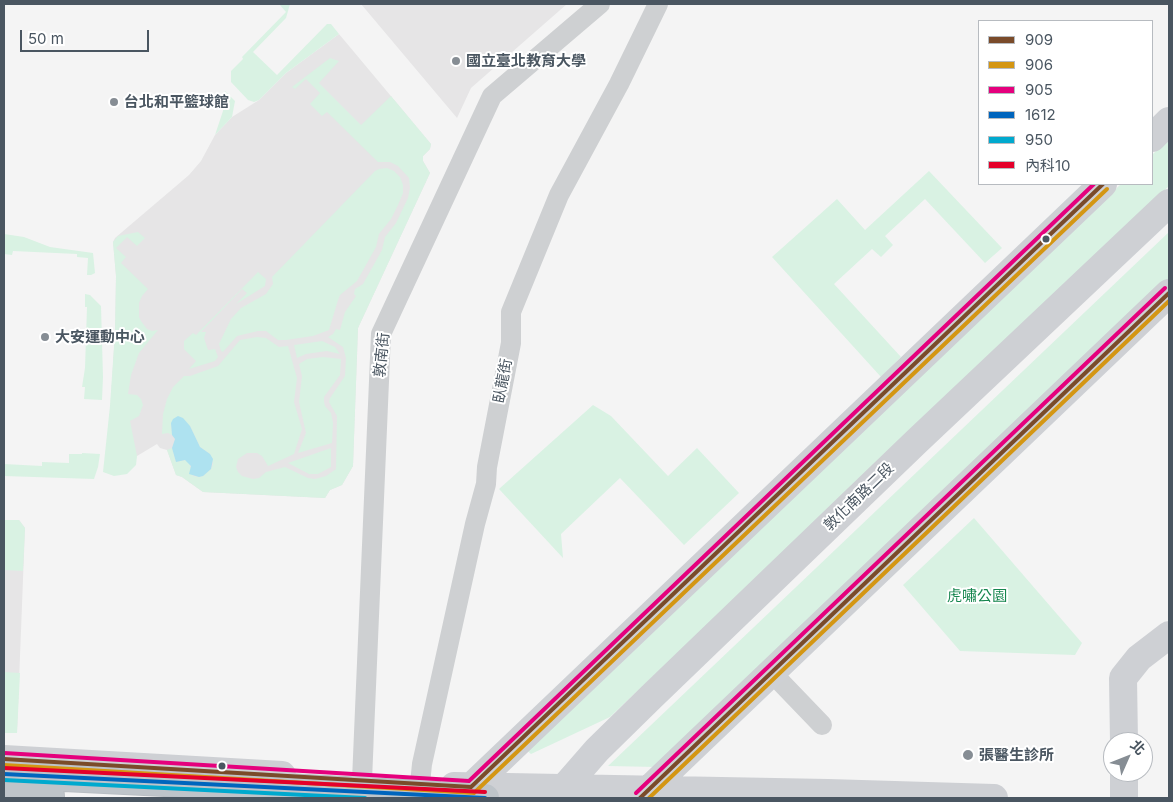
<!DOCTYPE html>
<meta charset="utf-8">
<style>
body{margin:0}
#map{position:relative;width:1173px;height:802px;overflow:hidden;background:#f4f4f4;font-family:Inter,"Noto Sans TC",sans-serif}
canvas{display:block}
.frame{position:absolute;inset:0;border:5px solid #4a5661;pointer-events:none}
.legend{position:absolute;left:978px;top:20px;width:175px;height:165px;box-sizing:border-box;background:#fff;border:1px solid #b7bbc0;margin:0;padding:6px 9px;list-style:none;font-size:15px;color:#4a5661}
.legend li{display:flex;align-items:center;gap:10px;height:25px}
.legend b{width:25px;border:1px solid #b7bbc0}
.north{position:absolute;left:1103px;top:732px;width:50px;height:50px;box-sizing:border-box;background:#fff;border:1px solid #b7bbc0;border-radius:50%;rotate:46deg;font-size:14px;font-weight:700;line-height:20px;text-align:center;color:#4a5661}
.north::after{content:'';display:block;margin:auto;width:18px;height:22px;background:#868d94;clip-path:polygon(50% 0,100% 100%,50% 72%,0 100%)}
.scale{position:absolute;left:20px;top:30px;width:129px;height:22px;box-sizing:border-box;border:2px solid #4a5661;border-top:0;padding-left:6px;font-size:15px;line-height:18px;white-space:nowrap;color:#4a5661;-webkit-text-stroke:4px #fff;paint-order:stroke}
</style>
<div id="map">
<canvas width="1173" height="802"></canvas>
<div class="frame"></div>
<ul class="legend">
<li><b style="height:6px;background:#7a4b2a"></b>909</li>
<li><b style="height:6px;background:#d49613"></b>906</li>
<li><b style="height:6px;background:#e5007d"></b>905</li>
<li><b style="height:6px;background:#0065bd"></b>1612</li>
<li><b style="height:6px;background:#00a9ce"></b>950</li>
<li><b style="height:6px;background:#e4002b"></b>內科10</li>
</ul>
<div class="north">北</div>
<div class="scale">50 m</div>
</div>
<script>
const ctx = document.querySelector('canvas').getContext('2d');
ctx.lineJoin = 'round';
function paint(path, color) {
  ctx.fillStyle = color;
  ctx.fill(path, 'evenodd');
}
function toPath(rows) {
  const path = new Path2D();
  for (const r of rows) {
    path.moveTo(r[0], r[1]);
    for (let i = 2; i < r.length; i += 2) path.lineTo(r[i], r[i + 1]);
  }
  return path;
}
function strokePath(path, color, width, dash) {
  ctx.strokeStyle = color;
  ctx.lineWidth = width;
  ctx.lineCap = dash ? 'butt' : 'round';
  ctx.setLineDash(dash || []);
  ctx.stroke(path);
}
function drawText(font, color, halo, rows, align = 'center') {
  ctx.font = font + ' Inter,"Noto Sans TC",sans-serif';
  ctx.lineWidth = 4;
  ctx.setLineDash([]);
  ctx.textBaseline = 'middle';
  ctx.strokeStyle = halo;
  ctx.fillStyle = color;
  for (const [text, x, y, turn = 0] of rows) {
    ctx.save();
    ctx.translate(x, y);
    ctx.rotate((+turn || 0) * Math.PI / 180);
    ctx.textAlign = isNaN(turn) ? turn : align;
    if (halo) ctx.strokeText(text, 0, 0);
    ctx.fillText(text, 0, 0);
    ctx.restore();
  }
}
const education = toPath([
 [361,4,567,4,471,88,457,118],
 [339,34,431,144,430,149,423,156,423,161,430,173,358,328,353,466,342,485,330,490,325,498,203,492,182,477,176,475,167,450,160,448,157,444,137,456,107,460,115,332,116,276,113,242,115,238,189,175,201,161,215,135,232,117,259,100,286,73],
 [4,520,19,520,25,528,17,733,4,733]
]);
const green = toPath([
 [279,4,290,4,286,18,253,52,277,75,327,24,331,24,339,34,286,73,259,100,254,102,248,100,231,82,231,71,243,59,242,57,286,12],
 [330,58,339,61,319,83,361,125,391,96,431,144,430,149,423,156,423,161,430,173,358,328,353,466,342,485,330,490,325,498,203,492,182,477,176,475,167,450,172,448,176,462,185,460,189,462,193,476,199,477,203,476,211,469,213,464,210,454,200,447,190,426,171,423,172,435,168,433,162,434,163,414,167,399,173,387,184,376,190,376,218,366,240,340,257,337,266,338,279,347,288,346,297,378,294,402,302,429,294,454,268,466,262,456,257,453,247,453,238,459,236,467,238,472,242,476,253,479,259,478,266,472,285,467,308,478,315,479,326,476,336,469,337,416,329,402,330,398,345,376,346,358,343,347,328,337,333,334,336,329,340,330,345,312,356,296,354,294,355,289,363,284,382,250,385,237,396,223,408,198,410,188,409,178,398,166,390,162,378,162,327,112,322,116,310,104,320,93,306,79,295,89,292,87],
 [225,91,235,101,232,117,215,135,223,111],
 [1169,138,1169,186,610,717,531,754,526,750,1121,184,1152,184,1152,155],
 [387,168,394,171,400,177,403,185,403,193,398,205,391,219,379,234,376,247,357,281,340,295,338,300,329,330,313,336,286,340,278,340,266,331,258,331,237,336,223,352,221,351,219,344,231,319,241,308,266,294,273,284,272,277,375,171,379,169],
 [929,171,1002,248,985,263,925,199,885,236,893,245,881,257,872,249,834,284,901,357,881,377,772,257,837,199,865,230],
 [138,232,145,238,137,246,127,237,116,248,126,257,121,263,148,289,142,296,139,303,139,317,141,321,147,329,152,331,158,330,139,353,131,375,128,394,137,395,141,399,143,405,139,416,130,421,137,456,136,465,127,474,114,476,103,472,110,406,115,332,116,276,113,242,118,236],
 [1169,232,1169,281,656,767,608,766],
 [4,234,24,237,50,247,93,253,95,273,91,275,87,275,88,258,77,257,77,254,13,251,12,255,4,254],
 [258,272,266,279,265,286,236,304,247,293,242,289,201,332,206,332,204,338,208,350,215,349,218,357,215,361,189,369,196,361,184,349,184,341,193,333,196,335],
 [85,294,90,295,101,306,103,377,102,400,84,399,85,387,82,387,85,368,87,307,85,307],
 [322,341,335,347,340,354,327,351,306,354,297,358,294,345],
 [323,357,341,359,340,375,324,397,324,402,325,406,331,413,333,423,332,443,298,453,306,433,299,402,302,376,299,364,307,359],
 [593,405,611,416,668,476,697,448,739,493,684,545,620,478,561,534,563,558,499,489],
 [331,448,331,467,318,474,309,474,288,463],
 [82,453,100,454,98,467,94,479,4,476,4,464,42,466,42,462,69,463,69,454,82,454],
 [974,518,1082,643,1075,655,960,651,903,585],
 [4,520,19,520,25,528,23,571,4,570],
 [4,672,20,673,17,733,4,733]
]);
const water = toPath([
 [178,416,183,418,190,426,200,447,210,454,213,459,211,469,203,476,199,477,189,474,191,466,185,460,176,462,172,448,175,439,172,435,171,423,173,419]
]);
const street = toPath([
 [772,673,822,725],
 [362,780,381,334,492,96,600,4],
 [420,784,422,764,475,524,486,484,487,467,511,343,511,312,559,195,619,84,658,4]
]);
const secondary = toPath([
 [1152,138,1169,121],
 [1124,742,1123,678,1139,658,1169,635],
 [4,759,282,775],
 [454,786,828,793,994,798],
 [471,787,1103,184],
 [556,797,597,750,651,697,917,441,1169,203],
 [641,797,1169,293],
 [1124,798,1124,772]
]);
const highway = toPath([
 [4,774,485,798],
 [4,794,50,796]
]);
const bus1 = toPath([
 [4,759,471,787,1103,184],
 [640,798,1169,293]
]);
const bus2 = toPath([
 [4,765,474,793,1107,189],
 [649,798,1169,301]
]);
const bus3 = toPath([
 [4,753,469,781,1094,184],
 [636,793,1165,288]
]);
const bus4 = toPath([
 [4,774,485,798]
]);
const bus5 = toPath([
 [4,780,365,798]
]);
const bus6 = toPath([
 [4,768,485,792]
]);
const markers = [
 [456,61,5,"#868d94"],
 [114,102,5,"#868d94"],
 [1046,239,4.5,"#4a5661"],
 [45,337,5,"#868d94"],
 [968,755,6,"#868d94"],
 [222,766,4.5,"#4a5661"]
];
const poiNames = [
 ["國立臺北教育大學",466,61],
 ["台北和平籃球館",124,102],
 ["大安運動中心",55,337],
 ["張醫生診所",979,755]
];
const streetNames = [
 ["敦南街",382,355,-84],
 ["臥龍街",503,381,-79],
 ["敦化南路二段",859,497,-44]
];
const parkNames = [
 ["虎嘯公園",977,596]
];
paint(education, '#e6e5e6');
paint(green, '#d9f2e3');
paint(water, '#aee2f0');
strokePath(highway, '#b9bec3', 30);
strokePath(street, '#ced0d2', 20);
strokePath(secondary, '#ced0d4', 28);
strokePath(highway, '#bec4c9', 28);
strokePath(bus1, '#7a4b2a', 4);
strokePath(bus2, '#d49613', 4);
strokePath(bus3, '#e5007d', 4);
strokePath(bus4, '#0065bd', 4);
strokePath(bus5, '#00a9ce', 4);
strokePath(bus6, '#e4002b', 4);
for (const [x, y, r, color] of markers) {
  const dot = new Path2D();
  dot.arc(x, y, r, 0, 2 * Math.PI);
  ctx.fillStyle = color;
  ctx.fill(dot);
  strokePath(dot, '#fff', 2);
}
drawText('bold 15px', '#4a5661', '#fff', poiNames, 'left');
drawText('15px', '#4a5661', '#fff', streetNames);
drawText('15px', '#17864f', '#fff', parkNames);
</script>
